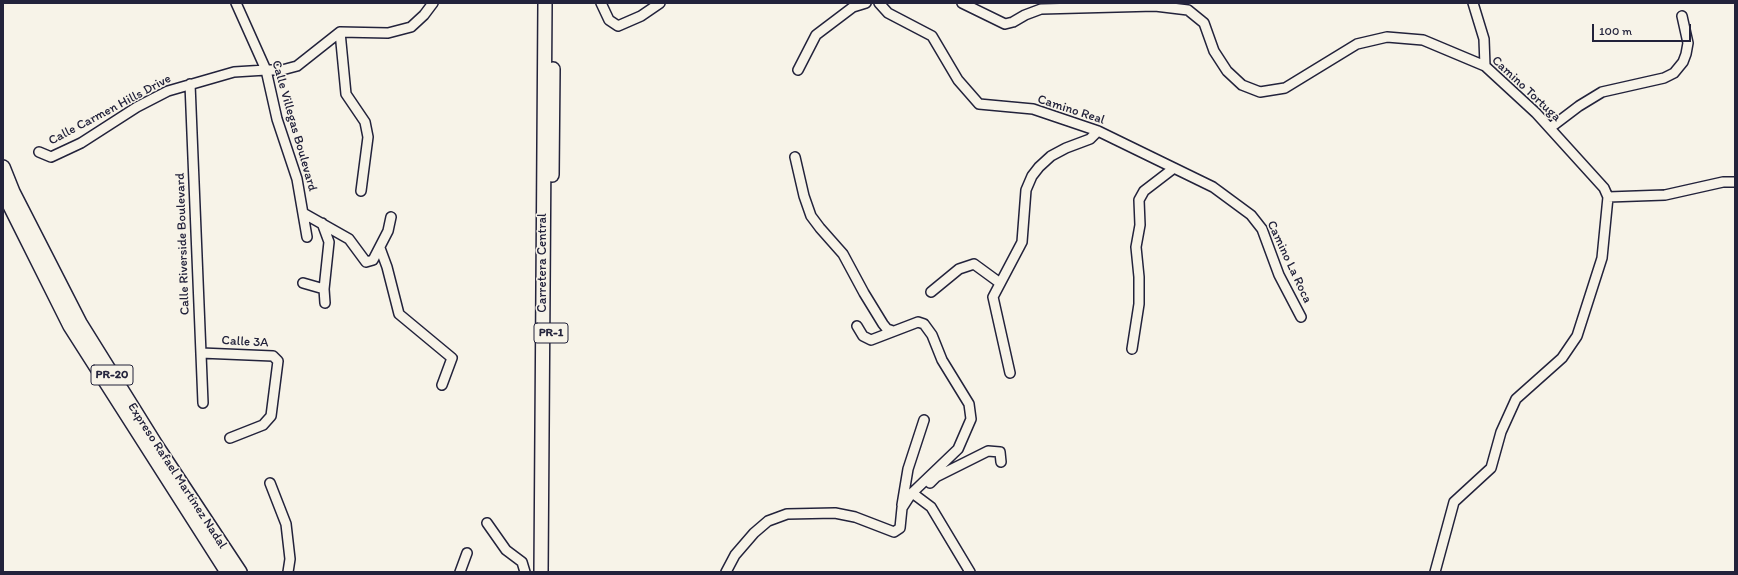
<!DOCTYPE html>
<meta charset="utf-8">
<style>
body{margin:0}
#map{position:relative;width:1738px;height:575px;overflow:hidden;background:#f7f3e8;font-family:Itim,sans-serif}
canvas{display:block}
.frame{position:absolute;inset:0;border:4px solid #22223b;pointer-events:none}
.scale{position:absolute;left:1592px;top:24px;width:99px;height:18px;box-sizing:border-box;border:2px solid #22223b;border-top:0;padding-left:5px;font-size:12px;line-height:14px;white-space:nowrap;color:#22223b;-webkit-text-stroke:3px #f7f3e8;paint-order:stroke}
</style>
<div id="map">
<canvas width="1738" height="575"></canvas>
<div class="frame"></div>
<div class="scale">100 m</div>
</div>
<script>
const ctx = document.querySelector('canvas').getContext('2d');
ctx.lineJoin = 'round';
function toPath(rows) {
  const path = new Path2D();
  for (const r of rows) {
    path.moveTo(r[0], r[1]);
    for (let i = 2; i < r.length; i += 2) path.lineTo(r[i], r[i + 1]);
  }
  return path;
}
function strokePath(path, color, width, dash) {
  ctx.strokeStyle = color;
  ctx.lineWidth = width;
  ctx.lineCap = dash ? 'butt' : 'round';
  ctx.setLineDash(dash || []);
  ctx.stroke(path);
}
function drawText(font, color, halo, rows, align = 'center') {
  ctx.font = font + ' Itim,sans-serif';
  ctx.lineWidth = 3;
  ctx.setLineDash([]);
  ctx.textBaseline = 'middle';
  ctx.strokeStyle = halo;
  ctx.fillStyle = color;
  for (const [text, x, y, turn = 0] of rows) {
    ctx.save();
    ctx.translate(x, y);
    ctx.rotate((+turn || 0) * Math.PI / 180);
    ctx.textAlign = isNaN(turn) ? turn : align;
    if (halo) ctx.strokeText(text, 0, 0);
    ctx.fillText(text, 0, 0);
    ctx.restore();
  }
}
const minor = toPath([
 [236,3,266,70,277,119,297,179,307,237],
 [601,3,609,20,618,26,641,16,660,3],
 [879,3,888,13,932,36,958,80,979,104,1033,109,1098,131,1213,187,1251,215,1262,229,1279,275,1301,317],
 [962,3,1005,24,1013,22,1025,15,1041,9,1155,6,1188,10,1204,23,1214,51,1227,71,1242,85,1260,92,1285,88,1357,44,1387,37,1423,40,1485,66,1536,113,1604,188,1608,197,1602,258,1577,336,1562,358,1516,399,1501,432,1491,468,1454,502,1435,572],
 [1473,3,1484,39,1485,66],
 [340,32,346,94,365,122,368,137,361,191],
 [798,70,816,35,853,7,866,3],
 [190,84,203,403],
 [1550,128,1579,106,1602,92,1664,78,1674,73,1683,62,1686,54,1688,43,1682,16],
 [39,152,51,157,81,143,137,107,168,91,234,72,266,70,282,70,297,66,340,32,388,33,411,27,424,15,433,3],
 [795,157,804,196,811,216,820,228,843,254,864,293,883,324,887,329,893,331],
 [1608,197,1665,195,1723,182,1735,182],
 [303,213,349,239,366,262,373,260,388,231,391,217],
 [322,223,329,242,324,289,325,303],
 [380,248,387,267,399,314,452,358,442,385],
 [303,283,324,289],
 [931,292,959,269,974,264,1000,283],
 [1132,349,1139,304,1139,277,1136,247,1140,225,1139,200,1144,191,1174,168],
 [201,353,273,356,278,361,271,416,263,425,230,438],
 [1010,373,993,297,1022,242,1026,190,1032,176,1039,167,1051,156,1066,148,1090,139,1098,131],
 [270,483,286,524,290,559,288,572],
 [930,483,936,477,988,451,1000,452,1001,462],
 [911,494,915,495,931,507,970,572],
 [902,505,908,469,924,420],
 [487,523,506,550,522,562,525,572],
 [460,572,467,553],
 [726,572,735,555,754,533,768,521,787,514,835,513,855,517,894,532,900,528,902,508,911,494,958,449,971,419,969,404,942,360,932,335,924,324,918,322,871,340,863,336,857,326]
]);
const highway = toPath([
 [3,167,13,192,80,323,156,445,240,572],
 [552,175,553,69],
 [3,192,70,326,227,572],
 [541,572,545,3]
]);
const shields = [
 [551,333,34],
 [112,375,42]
];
const shieldNames = [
 ["PR-1",551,333],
 ["PR-20",112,375]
];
const streetNames = [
 ["Camino Tortuga",1526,89,43],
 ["Calle Carmen Hills Drive",110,110,-28],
 ["Camino Real",1071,110,18],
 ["Calle Villegas Boulevard",294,126,74],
 ["Calle Riverside Boulevard",183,244,-92],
 ["Camino La Roca",1289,262,65],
 ["Carretera Central",543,263,-90],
 ["Calle 3A",245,342,3],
 ["Expreso Rafael Martínez Nadal",177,476,57]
];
strokePath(minor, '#22223b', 12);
strokePath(highway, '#22223b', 16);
strokePath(minor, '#f7f3e8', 9);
strokePath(highway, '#f7f3e8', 13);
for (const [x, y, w] of shields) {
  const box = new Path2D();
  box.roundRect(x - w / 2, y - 10, w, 20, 3);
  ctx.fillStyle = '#f7f3e8';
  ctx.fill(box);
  strokePath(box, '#22223b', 1);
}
drawText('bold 12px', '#22223b', null, shieldNames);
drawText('13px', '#22223b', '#f7f3e8', streetNames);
</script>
